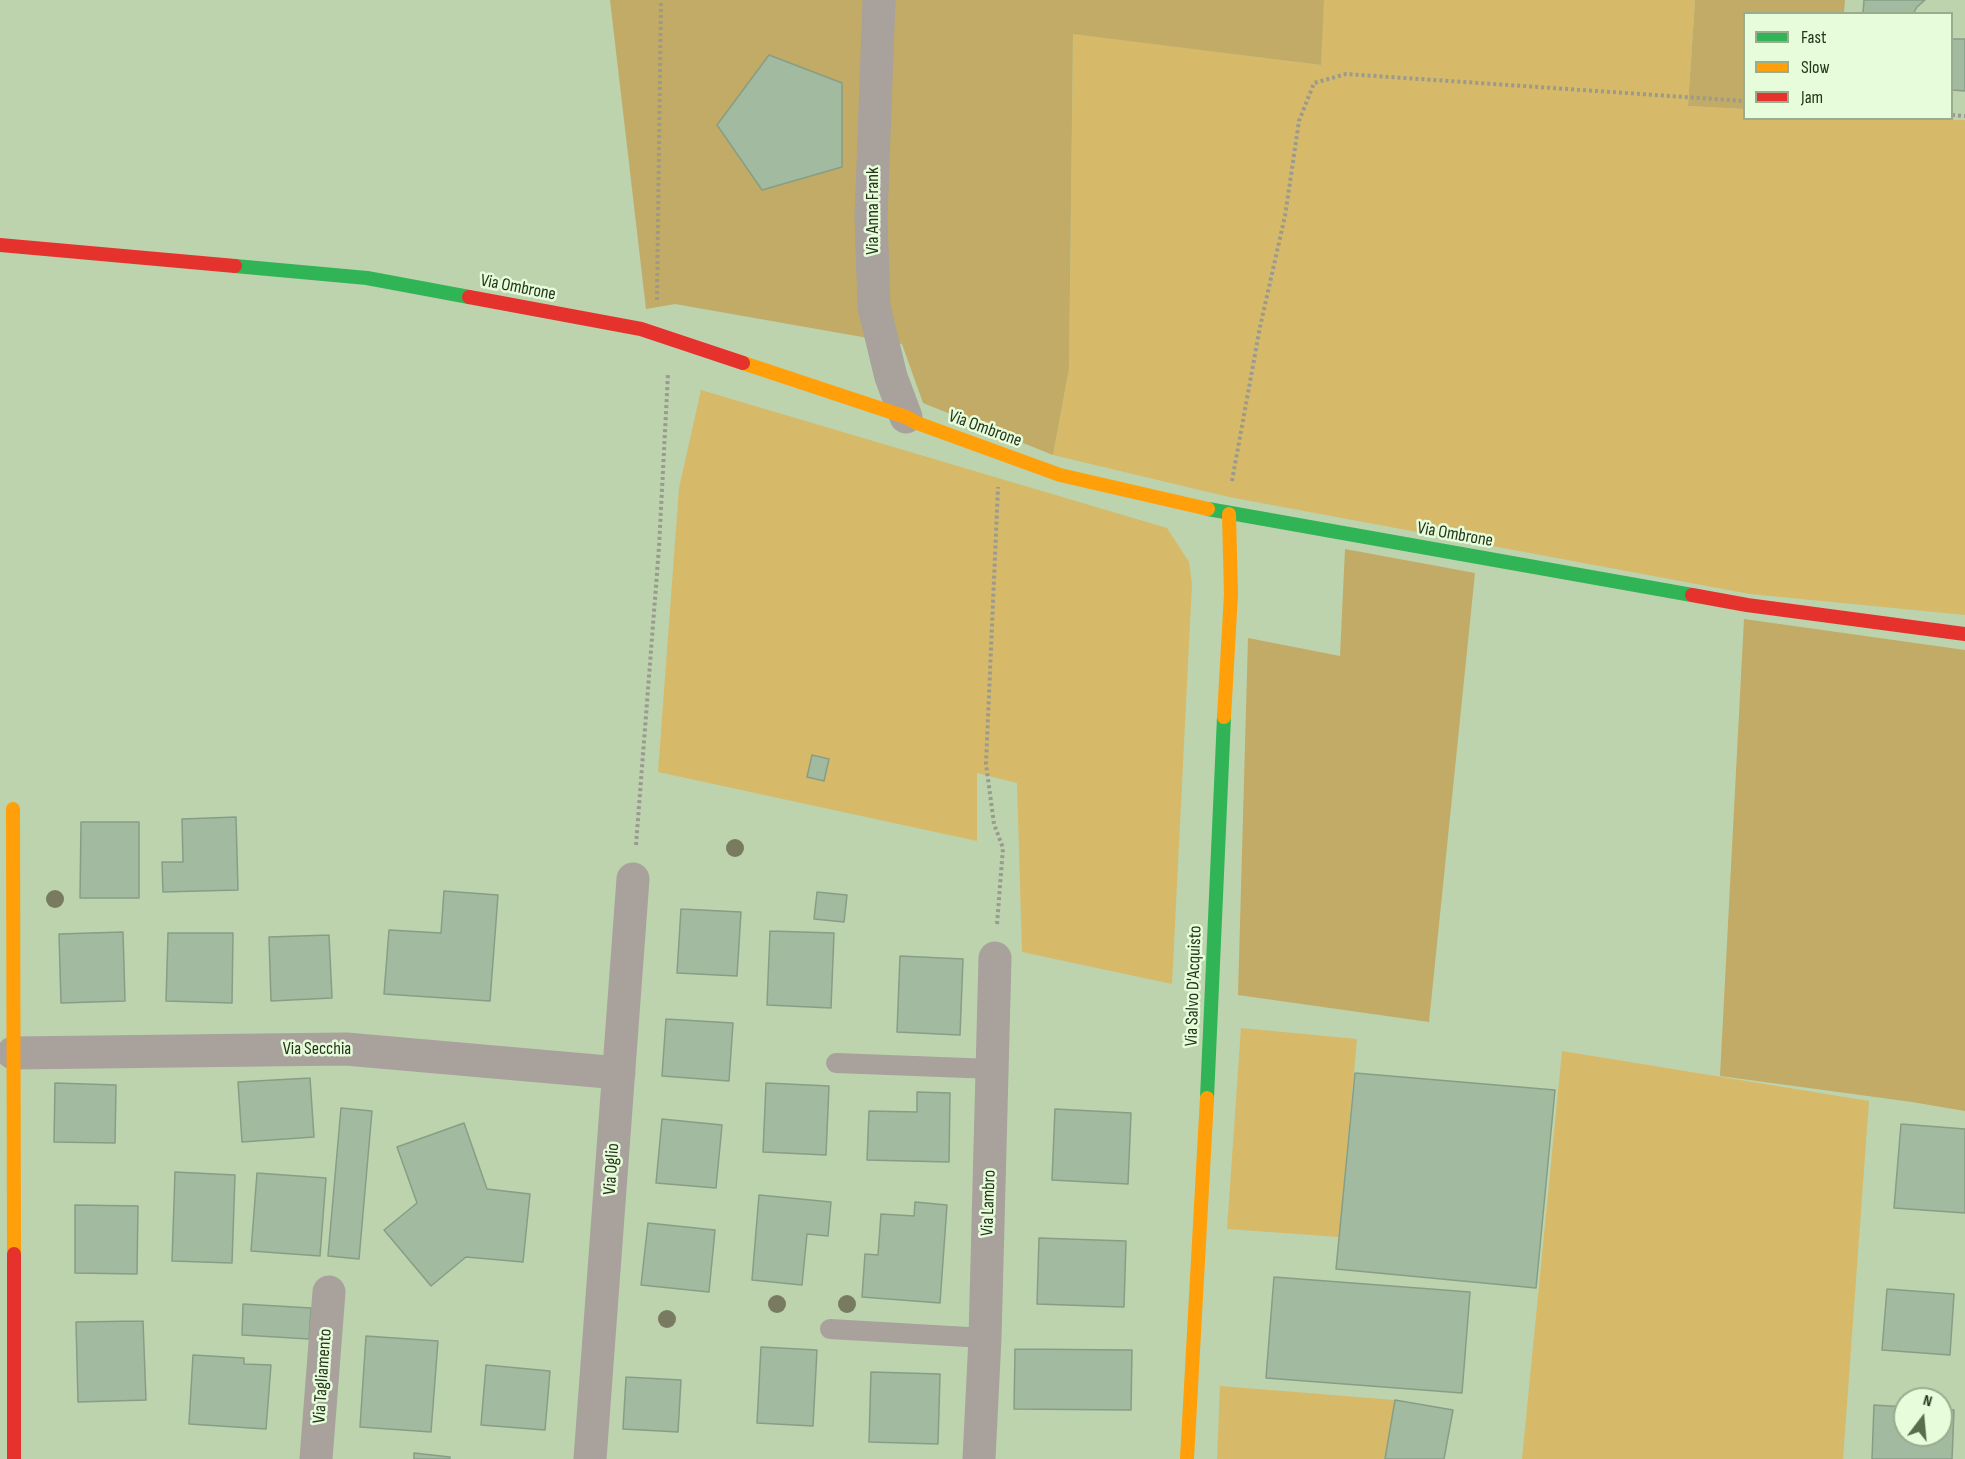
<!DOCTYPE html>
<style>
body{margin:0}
#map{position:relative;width:1965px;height:1459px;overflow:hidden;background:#bcd3ae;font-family:"Sofia Sans Condensed",sans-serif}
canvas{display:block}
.legend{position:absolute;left:1743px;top:12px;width:210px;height:108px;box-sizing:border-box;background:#e6fcda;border:2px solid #99ac8e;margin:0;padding:8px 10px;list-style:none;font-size:18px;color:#25351b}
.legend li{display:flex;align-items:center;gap:12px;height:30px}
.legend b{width:30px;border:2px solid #99ac8e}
.north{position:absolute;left:1893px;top:1387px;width:60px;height:60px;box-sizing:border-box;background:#e6fcda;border:2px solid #99ac8e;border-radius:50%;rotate:16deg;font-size:16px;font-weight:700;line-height:24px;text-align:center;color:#25351b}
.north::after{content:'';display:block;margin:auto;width:21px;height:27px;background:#5a6c4e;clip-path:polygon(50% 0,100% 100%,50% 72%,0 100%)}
</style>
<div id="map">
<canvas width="1965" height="1459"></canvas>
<ul class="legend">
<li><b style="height:8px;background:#30b455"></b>Fast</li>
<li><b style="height:8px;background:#ff9f0a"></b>Slow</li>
<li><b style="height:8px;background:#e5322d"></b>Jam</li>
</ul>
<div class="north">N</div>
</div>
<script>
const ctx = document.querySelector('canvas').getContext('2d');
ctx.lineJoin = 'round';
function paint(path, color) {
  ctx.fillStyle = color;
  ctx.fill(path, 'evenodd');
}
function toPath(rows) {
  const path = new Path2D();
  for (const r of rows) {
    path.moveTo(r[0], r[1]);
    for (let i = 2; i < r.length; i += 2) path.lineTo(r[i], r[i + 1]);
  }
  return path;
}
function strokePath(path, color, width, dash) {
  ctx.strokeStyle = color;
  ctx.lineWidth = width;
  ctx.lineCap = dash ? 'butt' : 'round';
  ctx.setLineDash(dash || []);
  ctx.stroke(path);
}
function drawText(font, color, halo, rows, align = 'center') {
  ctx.font = font + ' "Sofia Sans Condensed",sans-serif';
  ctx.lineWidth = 5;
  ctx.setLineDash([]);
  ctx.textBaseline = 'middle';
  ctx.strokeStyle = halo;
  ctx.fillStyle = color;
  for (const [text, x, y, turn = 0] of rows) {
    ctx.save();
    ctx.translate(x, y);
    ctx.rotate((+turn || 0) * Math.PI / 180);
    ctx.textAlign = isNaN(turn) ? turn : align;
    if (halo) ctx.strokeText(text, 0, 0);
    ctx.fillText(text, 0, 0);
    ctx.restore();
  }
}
const green = toPath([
 [1324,0,1695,0,1688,106,1744,109,1744,118,1965,120,1965,615,1750,594,1229,497,1053,455,1069,369,1073,33,1320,65],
 [701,390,1167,528,1189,562,1192,584,1172,984,1022,952,1017,783,977,773,977,841,658,772,679,488],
 [1241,1028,1357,1039,1339,1237,1227,1229],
 [1562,1051,1869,1101,1843,1459,1522,1459],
 [1220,1386,1395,1400,1385,1459,1217,1459]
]);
const forest = toPath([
 [610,0,1324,0,1321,65,1073,34,1069,369,1053,455,923,403,902,344,675,304,646,309],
 [1695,0,1845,0,1844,13,1744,14,1744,109,1688,106],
 [1345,549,1475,573,1429,1022,1238,995,1248,638,1340,656],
 [1744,619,1965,650,1965,1111,1912,1102,1720,1076]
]);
const building = toPath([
 [1864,0,1925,0,1917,7,1913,14,1863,14,1864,0],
 [1952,39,1965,39,1965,91,1952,90,1952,39],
 [769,55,842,83,842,167,762,190,717,125,769,55],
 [812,755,829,759,824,781,807,777,812,755],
 [236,817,238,890,163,892,162,862,183,862,182,819,236,817],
 [81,822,139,822,139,898,80,898,81,822],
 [444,891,498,895,490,1001,384,994,389,930,441,933,444,891],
 [817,892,847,895,844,922,814,919,817,892],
 [681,909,741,912,737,976,677,973,681,909],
 [770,931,834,933,831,1008,767,1005,770,931],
 [123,932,125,1001,61,1003,59,934,123,932],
 [168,933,233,933,232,1003,166,1001,168,933],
 [329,935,332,998,271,1001,269,937,329,935],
 [900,956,963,959,960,1035,897,1032,900,956],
 [666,1019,733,1023,729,1081,662,1076,666,1019],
 [1355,1073,1555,1090,1536,1288,1336,1269,1355,1073],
 [310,1078,314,1137,242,1142,238,1082,310,1078],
 [55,1083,116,1085,115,1143,54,1142,55,1083],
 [766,1083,829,1086,826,1155,763,1152,766,1083],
 [917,1092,950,1093,949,1162,867,1160,869,1111,917,1112,917,1092],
 [341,1108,372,1111,359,1259,328,1256,341,1108],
 [1055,1109,1131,1113,1128,1184,1052,1180,1055,1109],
 [662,1119,722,1125,716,1188,656,1183,662,1119],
 [464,1123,487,1189,530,1194,523,1262,466,1257,431,1286,384,1230,417,1203,397,1147,464,1123],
 [1901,1124,1965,1129,1965,1213,1894,1208,1901,1124],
 [175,1172,235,1175,232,1263,172,1261,175,1172],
 [257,1173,326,1178,320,1256,251,1251,257,1173],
 [759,1195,831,1202,828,1236,807,1234,802,1285,752,1280,759,1195],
 [915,1202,947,1205,940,1303,862,1297,865,1254,878,1255,881,1214,914,1216,915,1202],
 [75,1205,138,1206,137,1274,75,1273,75,1205],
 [648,1223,715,1230,709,1292,641,1285,648,1223],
 [1039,1238,1126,1241,1124,1307,1037,1304,1039,1238],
 [1274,1277,1470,1292,1462,1393,1266,1378,1274,1277],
 [1887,1289,1954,1294,1950,1355,1882,1350,1887,1289],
 [243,1304,311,1308,309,1339,242,1335,243,1304],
 [143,1321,146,1400,78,1402,76,1322,143,1321],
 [366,1336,438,1341,431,1432,360,1427,366,1336],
 [761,1347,817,1350,813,1426,757,1423,761,1347],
 [1015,1349,1132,1350,1131,1410,1014,1409,1015,1349],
 [193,1355,244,1358,244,1364,271,1365,266,1429,189,1424,193,1355],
 [486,1365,550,1371,545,1430,481,1425,486,1365],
 [871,1372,940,1374,938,1444,869,1442,871,1372],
 [626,1377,681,1380,678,1432,623,1429,626,1377],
 [1395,1400,1453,1410,1444,1459,1385,1459,1395,1400],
 [1874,1405,1905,1407,1905,1435,1941,1435,1941,1409,1954,1410,1952,1459,1872,1459,1874,1405],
 [414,1453,450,1457,450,1459,414,1459,414,1453]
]);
const path = toPath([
 [1952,115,1965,116],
 [657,300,661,0],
 [1232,481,1260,327,1285,216,1299,121,1314,83,1346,74,1744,101],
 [636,845,659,547,668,374],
 [997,924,1003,848,994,824,986,764,998,487]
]);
const lane = toPath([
 [836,1063,993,1069],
 [830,1329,985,1338]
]);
const street = toPath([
 [879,0,871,218,874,307,891,377,906,417],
 [13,1053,346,1049,619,1073],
 [316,1459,329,1292],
 [590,1459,633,879],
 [979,1459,985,1338,995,958]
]);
const fast = toPath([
 [235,266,367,278,469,297],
 [1208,509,1692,595],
 [1207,1098,1224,717]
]);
const slow = toPath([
 [743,363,906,417,917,423,1060,475,1208,509],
 [1224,717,1231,594,1229,514],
 [13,809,14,1254],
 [1187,1459,1207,1098]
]);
const jam = toPath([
 [0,245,235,266],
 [469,297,641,329,743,363],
 [1692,595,1747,605,1965,634],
 [14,1254,14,1459]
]);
const trees = [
 [735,848],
 [55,899],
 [777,1304],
 [847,1304],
 [667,1319]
];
const streetNames = [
 ["Via Anna Frank",873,211,-90],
 ["Via Ombrone",518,288,11],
 ["Via Ombrone",985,429,20],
 ["Via Ombrone",1455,535,10],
 ["Via Salvo D'Acquisto",1194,986,-88],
 ["Via Secchia",317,1049],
 ["Via Oglio",612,1169,-86],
 ["Via Lambro",989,1203,-88],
 ["Via Tagliamento",323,1376,-86]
];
paint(green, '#d6ba6a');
paint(forest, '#c2ab66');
paint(building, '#a2baa0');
strokePath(building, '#879e85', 1.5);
strokePath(path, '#9a9a8f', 4, [3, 3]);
strokePath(lane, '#a8a19c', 20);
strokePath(street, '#a8a19c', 33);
strokePath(fast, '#30b455', 14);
strokePath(slow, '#ff9f0a', 14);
strokePath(jam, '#e5322d', 14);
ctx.fillStyle = '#797b60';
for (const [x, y] of trees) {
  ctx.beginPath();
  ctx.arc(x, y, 9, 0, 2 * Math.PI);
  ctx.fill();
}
drawText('18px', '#25351b', '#e6fcda', streetNames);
</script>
